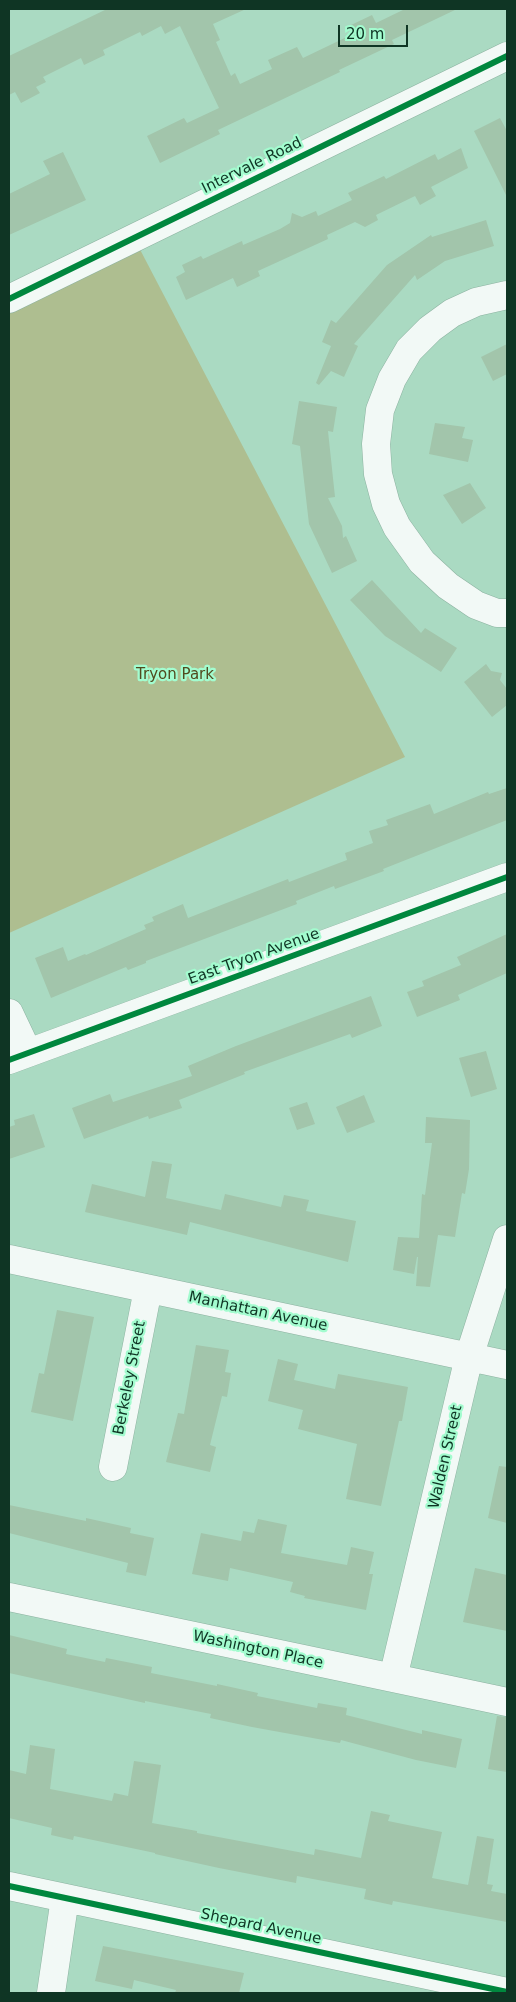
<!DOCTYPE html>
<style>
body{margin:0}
#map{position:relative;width:516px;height:2002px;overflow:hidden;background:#aadac2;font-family:"DejaVu Sans",sans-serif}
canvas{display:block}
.frame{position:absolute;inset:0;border:10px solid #0f3524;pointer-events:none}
.scale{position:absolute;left:338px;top:25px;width:70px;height:22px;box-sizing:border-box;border:2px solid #0f3524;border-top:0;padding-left:6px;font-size:15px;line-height:18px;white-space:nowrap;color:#0f3524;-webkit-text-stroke:4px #a3fccf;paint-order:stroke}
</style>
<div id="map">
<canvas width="516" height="2002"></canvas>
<div class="frame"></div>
<div class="scale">20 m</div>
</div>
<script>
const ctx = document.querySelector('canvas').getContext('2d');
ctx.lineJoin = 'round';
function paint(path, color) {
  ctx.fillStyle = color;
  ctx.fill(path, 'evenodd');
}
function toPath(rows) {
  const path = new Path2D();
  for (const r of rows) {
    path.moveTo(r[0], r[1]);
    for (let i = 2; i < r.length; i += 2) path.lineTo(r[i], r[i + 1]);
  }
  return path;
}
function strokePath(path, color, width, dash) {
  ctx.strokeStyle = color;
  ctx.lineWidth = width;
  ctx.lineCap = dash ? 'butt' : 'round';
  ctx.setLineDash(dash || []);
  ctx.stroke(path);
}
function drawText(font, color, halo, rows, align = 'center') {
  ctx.font = font + ' "DejaVu Sans",sans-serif';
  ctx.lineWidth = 4.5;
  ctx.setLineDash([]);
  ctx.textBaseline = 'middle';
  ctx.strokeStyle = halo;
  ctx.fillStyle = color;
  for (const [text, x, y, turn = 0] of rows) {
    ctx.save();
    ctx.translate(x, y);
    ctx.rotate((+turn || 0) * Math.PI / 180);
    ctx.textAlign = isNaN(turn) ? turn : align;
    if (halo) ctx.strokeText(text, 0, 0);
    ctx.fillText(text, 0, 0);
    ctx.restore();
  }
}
const green = toPath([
 [134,238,405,757,9,933,9,299]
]);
const building = toPath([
 [107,9,246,9,213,24,220,40,216,42,231,76,235,73,240,84,272,69,268,60,297,47,303,58,353,34,349,26,372,15,376,23,405,9,457,9,392,40,394,44,339,70,340,72,218,130,220,134,160,163,147,136,184,118,187,123,219,108,180,26,165,34,161,26,142,36,140,32,103,50,105,55,84,65,81,58,43,77,46,82,36,87,40,93,21,103,15,92,9,95,9,56],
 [500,118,507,131,507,197,474,131],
 [461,148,468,168,431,187,436,196,420,205,415,196,376,215,378,220,365,227,355,222,327,235,328,239,258,271,260,276,237,287,233,278,186,300,176,277,185,272,182,265,201,256,203,259,242,241,243,245,280,229,290,223,292,213,302,217,316,211,318,216,352,200,348,193,384,176,386,179,435,154,438,160],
 [63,152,86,200,9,235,9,194,50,174,43,161],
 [486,220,494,246,445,261,417,280,415,275,354,344,358,346,344,377,331,371,319,385,316,383,331,346,322,342,331,320,336,323,387,265,431,235,432,237],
 [507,344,507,374,493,381,481,357],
 [299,401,337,407,333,432,328,431,335,497,328,498,342,526,343,538,346,536,357,561,332,573,309,524,300,446,292,444],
 [435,423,465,427,462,438,473,440,468,462,429,454],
 [470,483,486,508,462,524,443,495],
 [372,580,421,633,425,628,457,648,441,672,385,636,350,600],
 [486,664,491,671,502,673,500,680,507,689,507,705,492,717,464,682],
 [507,788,507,820,383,869,384,871,335,889,334,886,296,901,297,904,146,961,146,963,128,970,126,967,51,998,35,958,63,947,68,961,85,954,86,955,146,929,144,925,154,921,152,917,183,904,188,918,288,879,289,882,347,860,345,853,373,843,369,831,388,825,386,820,430,804,434,814,488,792,489,794],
 [507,934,507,973,458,995,460,1000,417,1017,407,992,424,986,422,981,461,965,457,957],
 [371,996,382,1026,352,1038,350,1034,244,1072,245,1074,179,1100,182,1108,149,1119,148,1116,84,1139,72,1108,110,1094,113,1102,192,1076,188,1066,236,1046],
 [486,1051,497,1089,471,1097,459,1058],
 [364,1095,375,1122,347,1133,336,1107],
 [307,1102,315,1124,297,1130,289,1108],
 [34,1114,45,1147,9,1159,9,1127,15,1125,14,1120],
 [426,1117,470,1120,469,1169,465,1194,462,1193,455,1237,438,1235,430,1287,416,1286,418,1257,417,1257,414,1274,393,1270,398,1237,419,1238,422,1194,425,1195,432,1143,425,1143],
 [152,1161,172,1164,166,1198,221,1210,225,1194,281,1207,284,1195,309,1200,306,1211,356,1221,348,1262,190,1222,187,1235,85,1212,92,1184,145,1197],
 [57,1310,94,1317,73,1421,31,1412,39,1373,44,1374],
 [196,1345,229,1350,225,1372,231,1373,227,1397,222,1396,210,1445,216,1447,210,1472,166,1462,178,1413,184,1414],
 [278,1359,298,1364,294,1380,335,1389,338,1374,408,1387,402,1421,399,1421,381,1506,346,1499,357,1444,298,1429,303,1410,268,1401],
 [499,1466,507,1467,507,1523,488,1518],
 [9,1505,86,1521,86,1518,131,1528,130,1533,154,1538,146,1576,126,1572,128,1563,9,1533],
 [258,1519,287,1525,281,1553,347,1565,351,1547,374,1552,369,1574,373,1574,366,1610,304,1598,305,1596,290,1592,293,1582,230,1568,228,1581,192,1574,201,1533,241,1541,243,1531,254,1533],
 [475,1568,507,1575,507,1631,463,1622],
 [9,1635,67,1649,66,1654,105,1662,106,1658,152,1667,151,1673,217,1686,217,1684,258,1693,257,1696,317,1708,318,1703,347,1708,346,1715,422,1734,422,1730,462,1739,456,1768,416,1760,341,1740,340,1743,252,1727,210,1718,211,1714,145,1701,145,1703,9,1673],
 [497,1716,507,1717,507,1772,488,1769],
 [30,1745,55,1749,50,1789,112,1801,114,1793,128,1796,134,1761,161,1765,152,1823,197,1831,197,1833,314,1855,315,1849,361,1858,371,1811,390,1815,388,1821,442,1832,432,1878,468,1885,477,1836,494,1839,487,1884,493,1885,491,1891,507,1894,507,1922,393,1901,392,1905,364,1899,366,1889,297,1876,296,1883,219,1868,155,1854,155,1853,74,1836,73,1840,51,1835,52,1828,9,1818,9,1770,26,1774],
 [103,1946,244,1973,239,1993,175,1993,176,1990,134,1980,132,1989,95,1981]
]);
const minor = toPath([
 [507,295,476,302,452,313,430,329,409,350,392,379,380,410,376,444,378,474,386,504,397,527,422,562,448,586,476,605,497,613,507,613],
 [9,299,507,56],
 [9,1013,28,1053],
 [9,1060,507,877],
 [9,1259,507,1365],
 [113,1467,148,1289],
 [9,1597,507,1702],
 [393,1678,469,1357,507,1239],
 [9,1886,507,1992],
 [51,1993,65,1898]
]);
const cycleway = toPath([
 [9,299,507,56],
 [9,1060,507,877],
 [9,1886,507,1992]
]);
const streetNames = [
 ["Intervale Road",252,166,-26],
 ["East Tryon Avenue",254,957,-20],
 ["Manhattan Avenue",258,1312,12],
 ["Berkeley Street",130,1378,-79],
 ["Walden Street",446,1457,-77],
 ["Washington Place",258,1650,12],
 ["Shepard Avenue",261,1927,12]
];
const parkNames = [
 ["Tryon Park",175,675]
];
paint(green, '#aebe90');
paint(building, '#a2c5ab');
strokePath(minor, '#8cb2a0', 29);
strokePath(minor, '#f2f9f6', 28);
strokePath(cycleway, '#00873e', 6);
drawText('15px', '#0f3524', '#a3fccf', streetNames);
drawText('15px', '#514a1e', '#a3fccf', parkNames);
</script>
